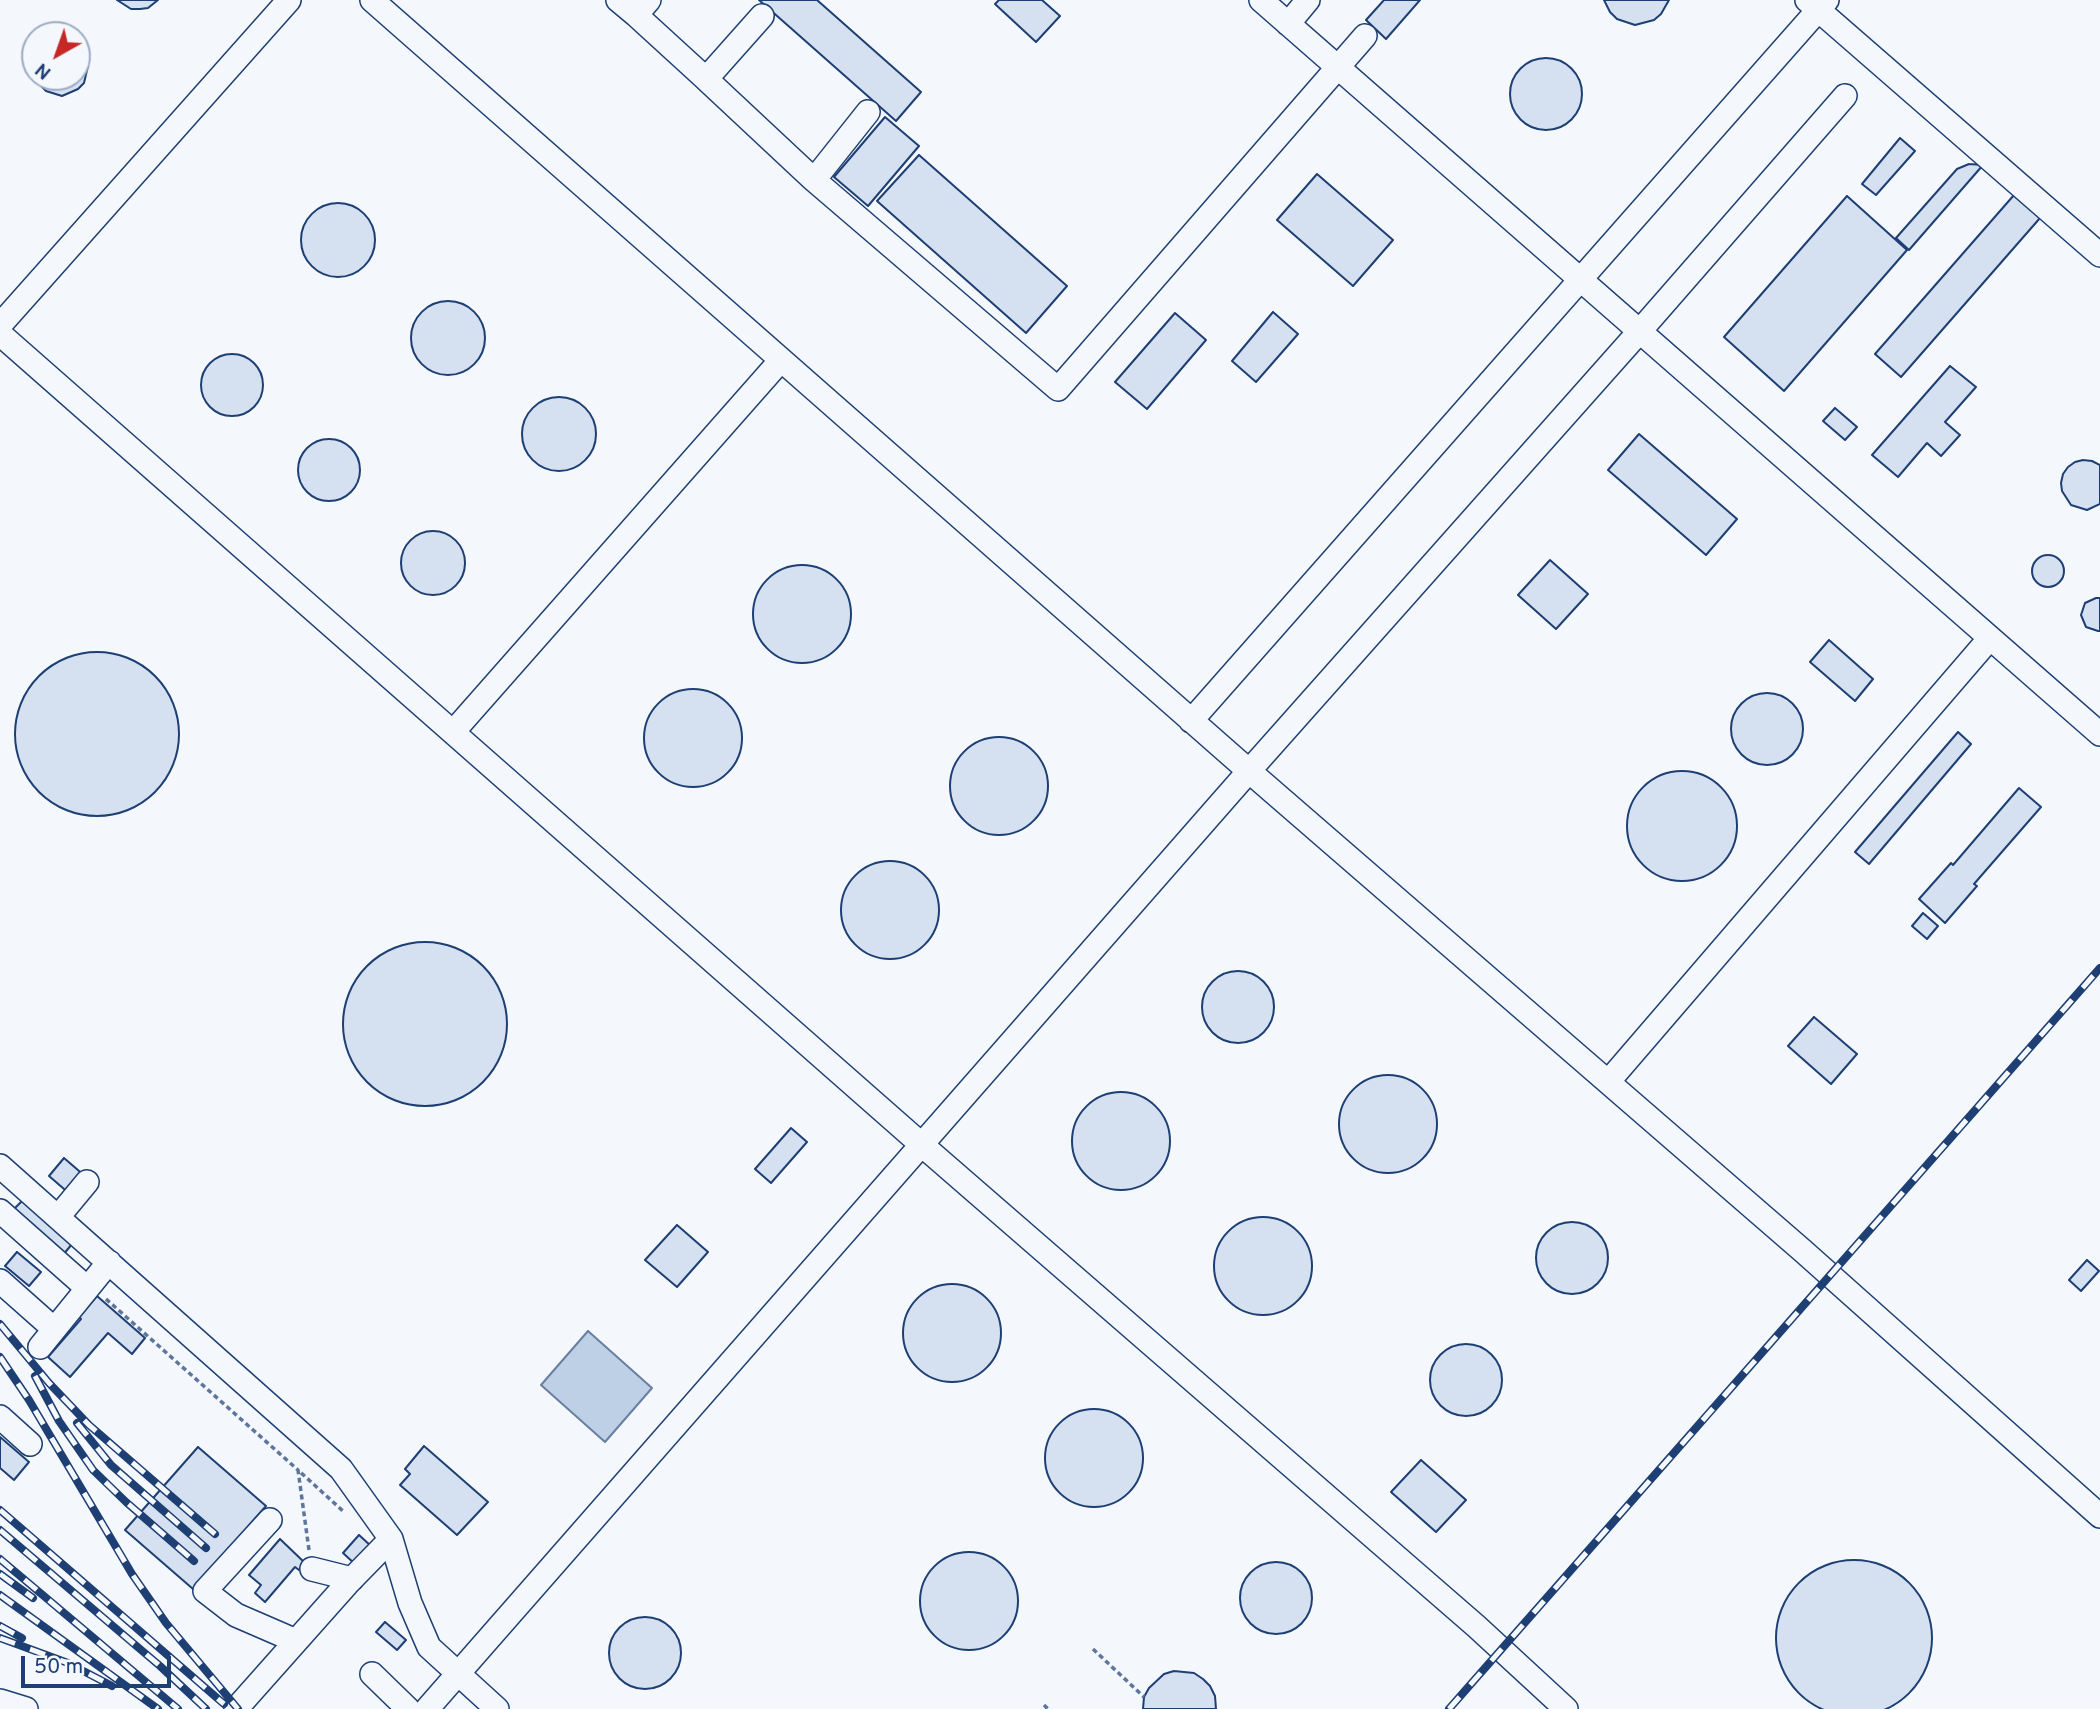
<!DOCTYPE html>
<style>
body{margin:0}
#map{position:relative;width:2100px;height:1709px;overflow:hidden;background:#f4f7fb;font-family:Overpass,sans-serif}
canvas{display:block}
.north{position:absolute;left:21px;top:21px;width:70px;height:70px;box-sizing:border-box;background:#f4f7fb;border:2px solid #9eadc5;border-radius:50%;rotate:220deg;font-size:19px;font-weight:700;line-height:28px;text-align:center;color:#1d3f73}
.north::after{content:'';display:block;margin:auto;width:24px;height:32px;background:#c62828;clip-path:polygon(50% 0,100% 100%,50% 72%,0 100%)}
.scale{position:absolute;left:21px;top:1656px;width:150px;height:32px;box-sizing:border-box;border:4px solid #1d3f73;border-top:0;padding-left:9px;font-size:21px;line-height:24px;white-space:nowrap;color:#1d3f73;-webkit-text-stroke:5px #f4f7fb;paint-order:stroke}
</style>
<div id="map">
<canvas width="2100" height="1709"></canvas>
<div class="north">N</div>
<div class="scale">50 m</div>
</div>
<script>
const ctx = document.querySelector('canvas').getContext('2d');
ctx.lineJoin = 'round';
function paint(path, color) {
  ctx.fillStyle = color;
  ctx.fill(path, 'evenodd');
}
function toPath(rows) {
  const path = new Path2D();
  for (const r of rows) {
    if (r.length === 3) {
      path.moveTo(r[0] + r[2], r[1]);
      path.arc(r[0], r[1], r[2], 0, 2 * Math.PI);
      continue;
    }
    path.moveTo(r[0], r[1]);
    for (let i = 2; i < r.length; i += 2) path.lineTo(r[i], r[i + 1]);
  }
  return path;
}
function strokePath(path, color, width, dash) {
  ctx.strokeStyle = color;
  ctx.lineWidth = width;
  ctx.lineCap = dash ? 'butt' : 'round';
  ctx.setLineDash(dash || []);
  ctx.stroke(path);
}
const water = toPath([
 [588,1331,652,1388,605,1442,541,1385,588,1331]
]);
const building = toPath([
 [117,0,158,0,148,8,140,9,131,9,117,0],
 [759,0,817,0,921,92,896,121,759,0],
 [999,0,1042,0,1060,16,1036,42,995,4,999,0],
 [1384,0,1420,0,1386,39,1366,20,1384,0],
 [1604,0,1669,0,1661,14,1654,20,1635,25,1617,19,1610,12,1604,0],
 [77,46,86,58,88,66,84,83,78,89,62,96,46,91,34,78,33,69,35,57,35,77,77,77,77,46],
 [1546,94,36],
 [885,117,919,146,868,206,834,177,885,117],
 [1900,138,1915,151,1876,195,1862,184,1900,138],
 [919,155,1067,286,1026,333,877,201,919,155],
 [1969,164,1983,165,1909,250,1896,238,1957,169,1969,164],
 [1317,174,1393,240,1353,286,1277,220,1317,174],
 [2014,195,2040,218,1901,377,1875,354,2014,195],
 [1847,196,1907,250,1784,391,1724,337,1847,196],
 [338,240,37],
 [448,338,37],
 [1273,312,1298,334,1256,382,1232,361,1273,312],
 [1175,313,1206,340,1147,409,1115,382,1175,313],
 [232,385,31],
 [1950,366,1976,387,1945,422,1960,435,1941,456,1927,443,1898,477,1872,455,1950,366],
 [559,434,37],
 [1835,408,1857,427,1845,440,1823,421,1835,408],
 [1639,434,1737,519,1706,555,1608,470,1639,434],
 [329,470,31],
 [2083,460,2092,461,2100,465,2100,504,2087,510,2071,505,2062,491,2061,483,2063,474,2068,467,2075,462,2083,460],
 [433,563,32],
 [2048,571,16],
 [1550,560,1588,594,1556,629,1518,595,1550,560],
 [802,614,49],
 [2096,598,2100,598,2100,631,2098,631,2086,627,2081,615,2085,603,2096,598],
 [1829,640,1873,679,1855,701,1810,662,1829,640],
 [97,734,82],
 [693,738,49],
 [1767,729,36],
 [1958,732,1971,744,1869,864,1855,852,1958,732],
 [999,786,49],
 [1682,826,55],
 [2019,788,2041,807,1974,884,1977,886,1945,923,1919,899,1951,863,1953,865,2019,788],
 [890,910,49],
 [1923,913,1938,926,1927,939,1912,926,1923,913],
 [425,1024,82],
 [1238,1007,36],
 [1814,1017,1857,1054,1831,1084,1788,1046,1814,1017],
 [1388,1124,49],
 [1121,1141,49],
 [791,1128,807,1142,771,1183,755,1169,791,1128],
 [64,1158,86,1177,71,1195,49,1176,64,1158],
 [23,1200,72,1244,63,1255,13,1210,23,1200],
 [1263,1266,49],
 [1572,1258,36],
 [677,1225,708,1252,677,1287,645,1260,677,1225],
 [17,1252,41,1272,29,1286,5,1266,17,1252],
 [2087,1260,2099,1271,2081,1291,2069,1280,2087,1260],
 [952,1333,49],
 [97,1296,145,1338,132,1354,108,1333,70,1377,48,1357,81,1319,79,1317,97,1296],
 [1466,1380,36],
 [1094,1458,49],
 [0,1437,29,1462,14,1480,0,1468,0,1437],
 [424,1446,488,1502,457,1535,400,1485,410,1474,405,1469,424,1446],
 [198,1447,266,1506,193,1589,125,1530,198,1447],
 [1421,1460,1466,1500,1436,1532,1391,1492,1421,1460],
 [359,1535,372,1547,356,1565,343,1553,359,1535],
 [280,1539,305,1563,299,1570,295,1567,265,1602,255,1593,261,1585,249,1575,280,1539],
 [969,1601,49],
 [1854,1638,78],
 [1276,1598,36],
 [645,1653,36],
 [385,1622,406,1640,397,1650,376,1632,385,1622],
 [1174,1671,1194,1673,1203,1679,1210,1686,1215,1696,1216,1709,1143,1709,1144,1697,1149,1688,1164,1674,1174,1671]
]);
const path = toPath([
 [106,1299,298,1470],
 [309,1550,298,1470,344,1512],
 [1093,1649,1144,1697],
 [1044,1705,1048,1709]
]);
const minor = toPath([
 [372,0,1249,771,1803,1251,2100,1516],
 [618,0,636,15,649,0],
 [1261,0,2100,734],
 [1807,0,2100,255],
 [636,15,706,79,762,16],
 [1288,24,1308,0],
 [706,79,814,180,868,112],
 [814,180,1058,389,1365,36],
 [0,325,289,0],
 [0,334,922,1145,1476,1626,1566,1709],
 [1191,721,1827,0],
 [453,732,781,360],
 [1608,1082,1990,638],
 [0,1166,341,1469,391,1539,410,1603,429,1647,497,1709],
 [0,1211,87,1288],
 [58,1217,87,1182],
 [0,1281,54,1329],
 [40,1347,109,1262],
 [0,1417,30,1444],
 [270,1520,205,1591,236,1615,296,1641],
 [312,1569,352,1579],
 [372,1674,408,1709],
 [0,1701,26,1709],
 [236,1709,347,1584,391,1539],
 [427,1709,1249,771,1639,332,1845,96]
]);
const rail = toPath([
 [0,1324,49,1383,89,1425,215,1534],
 [0,1357,29,1400,132,1574,166,1623,238,1709],
 [35,1376,59,1421,93,1470,126,1502,194,1561],
 [77,1423,111,1465,206,1548],
 [0,1510,224,1704],
 [0,1530,160,1666,206,1709],
 [0,1559,178,1709],
 [0,1574,33,1598],
 [0,1595,158,1709],
 [0,1626,22,1638],
 [0,1638,68,1663,112,1686],
 [1449,1709,2100,968]
]);
paint(water, '#bed0e5');
strokePath(water, '#687fa3', 2);
paint(building, '#d5e0f0');
strokePath(building, '#1d3f73', 2);
strokePath(minor, '#1d3f73', 26);
strokePath(path, '#5e769c', 3.5, [5, 3.5]);
strokePath(minor, '#f4f7fb', 23);
strokePath(rail, '#1d3f73', 8);
strokePath(rail, '#f4f7fb', 5, [16]);
</script>
